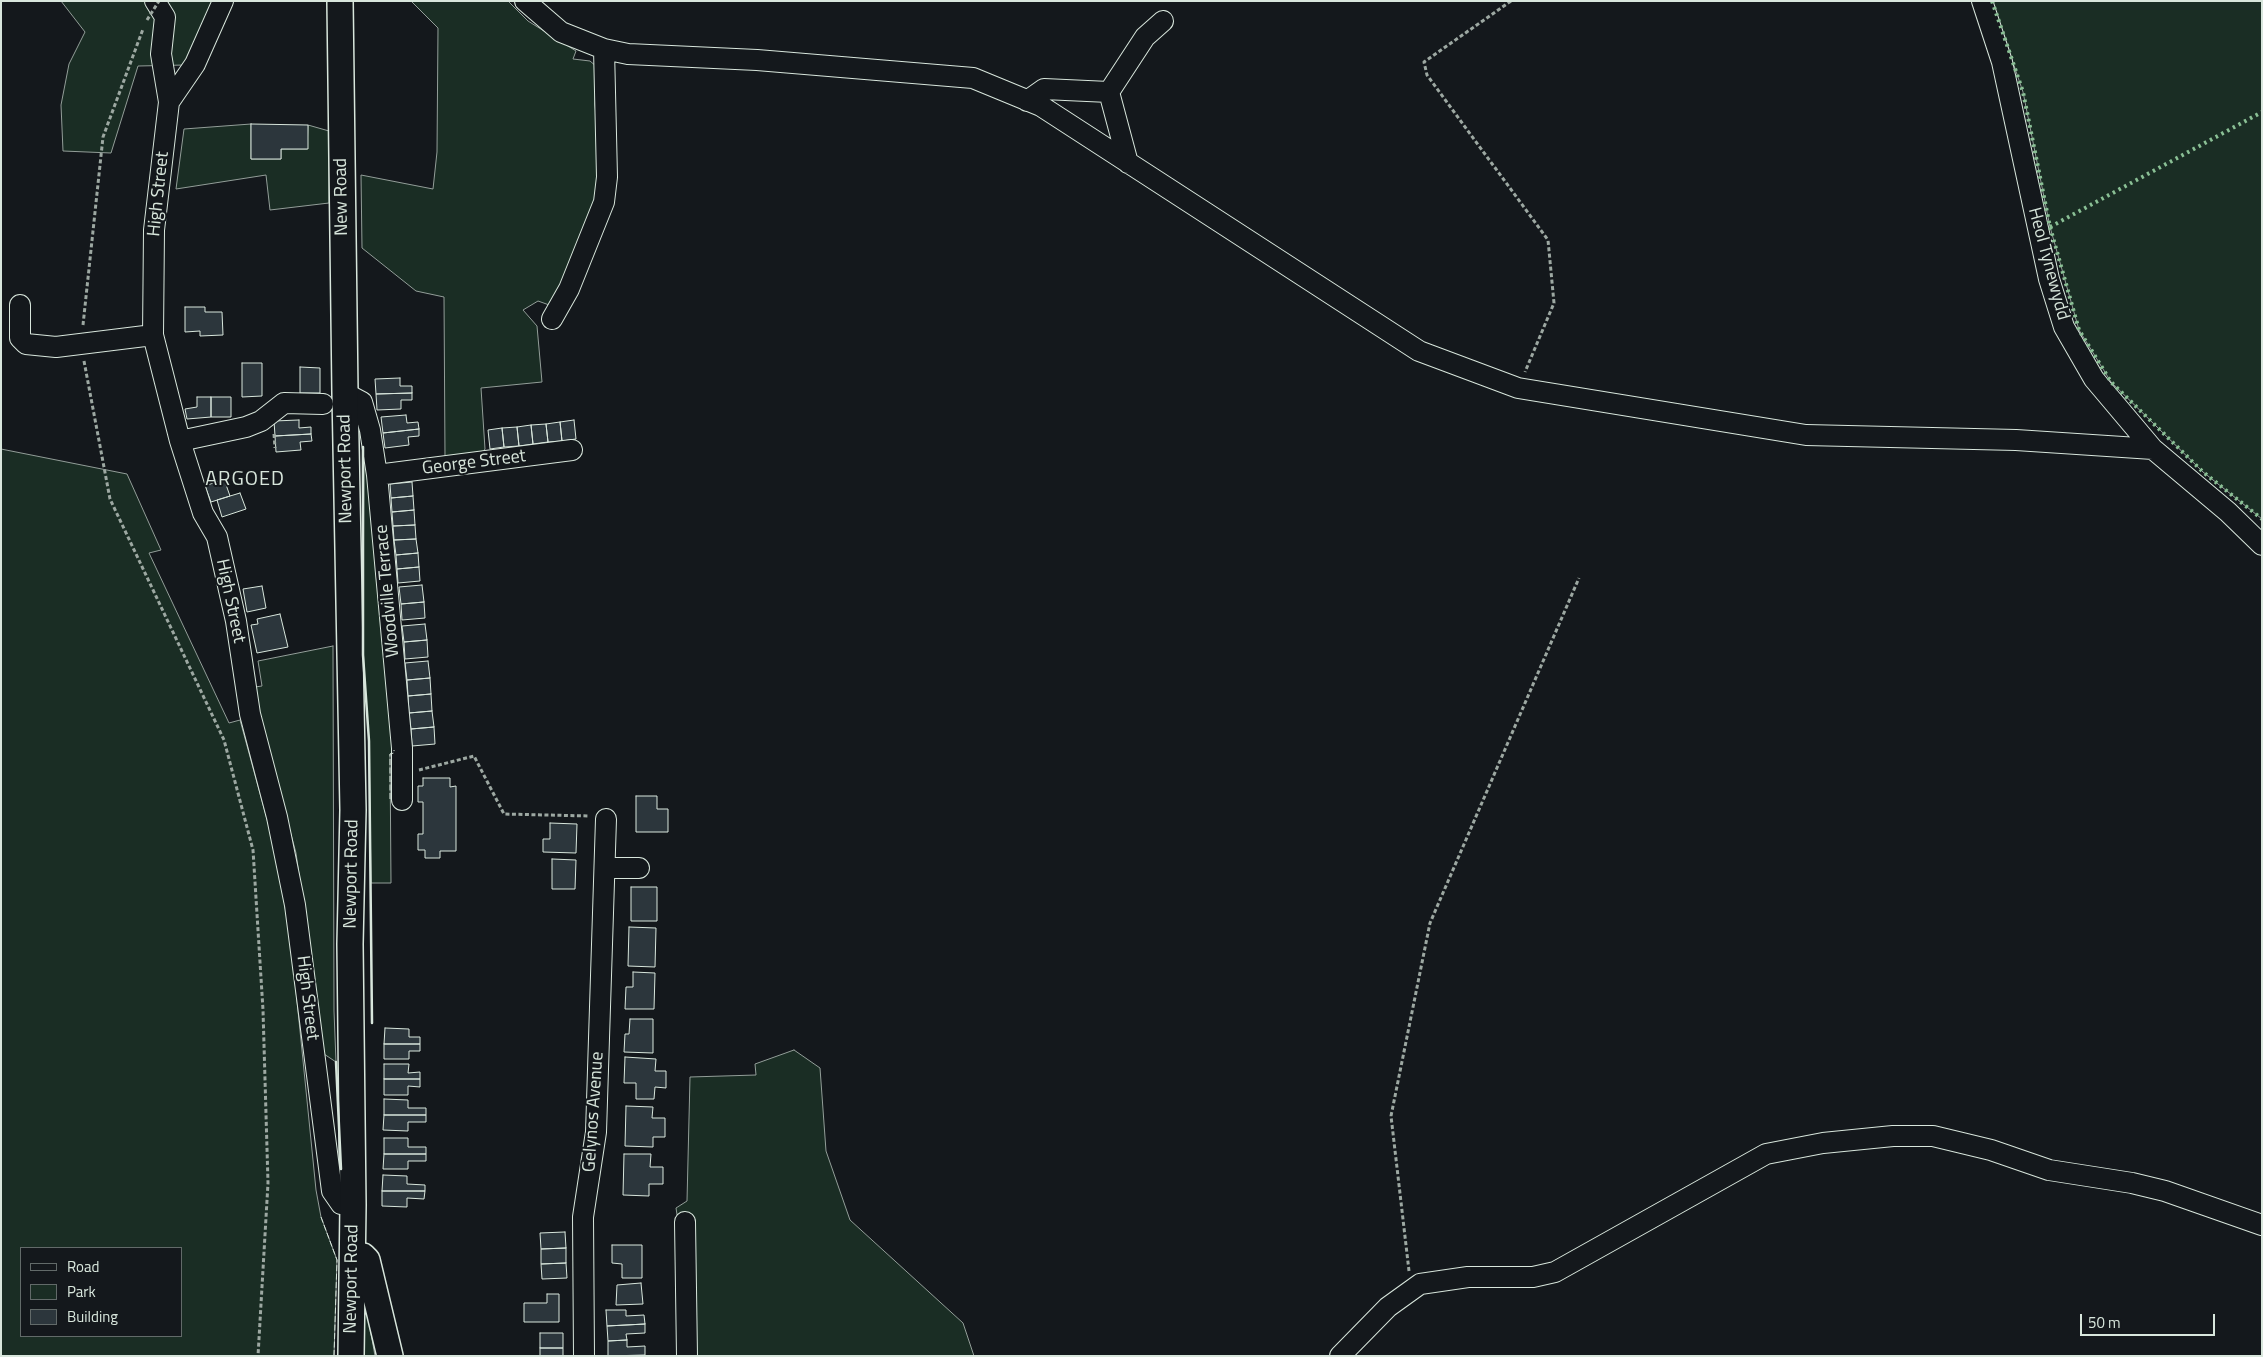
<!DOCTYPE html>
<style>
body{margin:0}
#map{position:relative;width:2263px;height:1357px;overflow:hidden;background:#14181c;font-family:"Titillium Web",sans-serif}
canvas{display:block}
.frame{position:absolute;inset:0;border:2px solid #d8e6dc;pointer-events:none}
.legend{position:absolute;left:20px;top:1247px;width:162px;height:90px;box-sizing:border-box;background:#14181c;border:1px solid #626a69;margin:0;padding:6px 9px;list-style:none;font-size:15px;color:#d8e6dc}
.legend li{display:flex;align-items:center;gap:10px;height:25px}
.legend b{width:25px;border:1px solid #626a69}
.scale{position:absolute;left:2080px;top:1314px;width:135px;height:22px;box-sizing:border-box;border:2px solid #d8e6dc;border-top:0;padding-left:6px;font-size:15px;line-height:18px;white-space:nowrap;color:#d8e6dc;-webkit-text-stroke:4px #14181c;paint-order:stroke}
</style>
<div id="map">
<canvas width="2263" height="1357"></canvas>
<div class="frame"></div>
<ul class="legend">
<li><b style="height:6px;background:#14181c"></b>Road</li>
<li><b style="height:14px;background:#1a2d24"></b>Park</li>
<li><b style="height:14px;background:#2c363c"></b>Building</li>
</ul>
<div class="scale">50 m</div>
</div>
<script>
const ctx = document.querySelector('canvas').getContext('2d');
ctx.lineJoin = 'round';
function paint(path, color) {
  ctx.fillStyle = color;
  ctx.fill(path, 'evenodd');
}
function toPath(rows) {
  const path = new Path2D();
  for (const r of rows) {
    path.moveTo(r[0], r[1]);
    for (let i = 2; i < r.length; i += 2) path.lineTo(r[i], r[i + 1]);
  }
  return path;
}
function strokePath(path, color, width, dash) {
  ctx.strokeStyle = color;
  ctx.lineWidth = width;
  ctx.lineCap = dash ? 'butt' : 'round';
  ctx.setLineDash(dash || []);
  ctx.stroke(path);
}
function drawText(font, color, halo, rows, align = 'center') {
  ctx.font = font + ' "Titillium Web",sans-serif';
  ctx.lineWidth = 4;
  ctx.setLineDash([]);
  ctx.textBaseline = 'middle';
  ctx.strokeStyle = halo;
  ctx.fillStyle = color;
  for (const [text, x, y, turn = 0] of rows) {
    ctx.save();
    ctx.translate(x, y);
    ctx.rotate((+turn || 0) * Math.PI / 180);
    ctx.textAlign = isNaN(turn) ? turn : align;
    if (halo) ctx.strokeText(text, 0, 0);
    ctx.fillText(text, 0, 0);
    ctx.restore();
  }
}
const green = toPath([
 [61,1,217,1,185,65,138,66,111,153,63,151,61,105,69,64,85,32,61,1],
 [411,1,508,1,528,21,576,51,573,59,590,61,597,67,595,104,602,183,552,306,538,301,523,310,537,326,542,382,481,388,485,449,483,452,445,457,444,297,416,291,362,248,361,175,433,189,437,152,438,28,411,1],
 [1992,1,2262,1,2262,519,2203,472,2111,382,2079,330,2050,227,2023,92,1992,1],
 [251,124,251,159,281,159,281,149,307,149,308,125,329,131,329,203,270,210,266,175,176,189,184,129,251,124],
 [364,432,394,753,390,754,391,883,371,883,369,741,363,655,364,432],
 [1,449,127,474,161,550,149,553,229,723,240,720,277,856,292,951,316,1190,321,1217,337,1260,334,1356,1,1356,1,449],
 [21,1248,181,1248,181,1336,21,1336,21,1248],
 [333,646,334,1011,336,1062,324,1054,296,853,258,713,255,687,262,686,258,661,333,646],
 [794,1050,820,1068,826,1151,850,1220,963,1323,974,1356,682,1356,681,1240,676,1208,687,1201,690,1077,756,1075,755,1064,794,1050],
 [363,1288,375,1356,363,1356,363,1288]
]);
const building = toPath([
 [251,124,308,125,308,149,281,149,281,159,251,159,251,124],
 [185,307,205,307,205,312,222,312,223,335,200,336,200,331,185,332,185,307],
 [242,363,262,363,262,396,242,397,242,363],
 [300,367,320,368,320,393,300,393,300,367],
 [400,378,400,386,412,386,412,393,376,394,375,379,400,378],
 [412,393,412,400,401,400,401,409,377,410,376,394,412,393],
 [197,397,211,397,211,417,187,419,185,409,197,407,197,397],
 [211,397,231,397,231,417,211,417,211,397],
 [406,415,407,423,418,422,419,429,383,433,381,417,406,415],
 [299,420,299,428,311,427,311,434,275,436,274,421,299,420],
 [574,420,576,439,562,441,560,422,574,420],
 [560,422,562,441,548,442,546,424,560,422],
 [546,424,548,442,533,444,531,425,546,424],
 [531,425,533,444,519,446,517,427,531,425],
 [517,427,519,446,504,447,502,428,517,427],
 [502,428,504,447,490,449,488,430,502,428],
 [419,429,419,436,408,437,409,445,385,448,383,433,419,429],
 [311,434,312,441,300,442,301,450,276,452,275,436,311,434],
 [224,479,230,496,211,502,205,486,224,479],
 [412,482,413,496,391,498,390,484,412,482],
 [240,493,246,509,222,517,217,500,240,493],
 [413,496,414,510,392,512,391,498,413,496],
 [414,510,415,525,393,526,392,512,414,510],
 [415,525,416,539,394,540,393,526,415,525],
 [416,539,418,553,396,555,394,540,416,539],
 [418,553,419,567,397,569,396,555,418,553],
 [419,567,420,581,398,583,397,569,419,567],
 [422,585,424,602,401,604,399,587,422,585],
 [262,586,266,608,247,612,243,589,262,586],
 [424,602,425,618,402,620,401,604,424,602],
 [280,614,288,647,257,653,251,625,258,624,257,619,280,614],
 [425,624,427,640,404,642,402,626,425,624],
 [427,640,428,657,405,659,404,642,427,640],
 [428,661,430,678,407,680,405,663,428,661],
 [430,678,431,694,408,696,407,680,430,678],
 [431,694,432,711,409,713,408,696,431,694],
 [432,711,434,727,411,729,409,713,432,711],
 [434,727,435,744,412,746,411,729,434,727],
 [423,778,450,778,450,787,456,786,456,851,440,851,440,858,425,858,425,850,418,850,418,834,423,834,423,802,418,802,418,786,423,786,423,778],
 [636,796,657,796,657,809,668,809,668,832,636,832,636,796],
 [550,823,577,824,576,853,543,852,543,839,550,839,550,823],
 [552,859,576,860,575,889,552,889,552,859],
 [631,887,657,887,657,921,631,921,631,887],
 [629,927,656,928,655,967,628,966,629,927],
 [633,972,655,973,654,1009,625,1009,626,987,633,987,633,972],
 [630,1019,653,1019,653,1053,624,1052,625,1034,629,1034,630,1019],
 [385,1028,409,1029,409,1037,420,1037,420,1044,384,1044,385,1028],
 [384,1044,420,1044,420,1051,409,1051,409,1059,384,1059,384,1044],
 [625,1057,656,1059,655,1071,666,1071,666,1088,655,1087,654,1099,636,1099,636,1083,624,1083,625,1057],
 [384,1064,409,1064,408,1073,420,1072,420,1079,384,1079,384,1064],
 [384,1079,420,1079,420,1087,408,1086,408,1095,384,1095,384,1079],
 [384,1099,408,1100,408,1108,426,1108,426,1115,384,1115,384,1099],
 [626,1106,653,1107,652,1118,665,1118,665,1137,653,1137,653,1147,625,1146,626,1106],
 [384,1115,426,1115,426,1122,408,1122,408,1131,383,1130,384,1115],
 [384,1138,408,1138,408,1147,426,1147,426,1154,384,1154,384,1138],
 [384,1154,426,1154,426,1161,408,1161,408,1169,383,1169,384,1154],
 [624,1154,651,1154,650,1167,663,1167,663,1184,649,1184,649,1196,623,1195,624,1154],
 [383,1175,407,1176,407,1184,425,1185,425,1191,382,1191,383,1175],
 [382,1191,425,1191,424,1199,407,1198,407,1207,382,1206,382,1191],
 [565,1232,566,1248,541,1249,540,1233,565,1232],
 [612,1245,642,1245,642,1278,622,1278,622,1264,612,1263,612,1245],
 [566,1248,566,1263,541,1264,541,1249,566,1248],
 [566,1263,567,1278,542,1279,541,1264,566,1263],
 [641,1283,643,1304,616,1305,617,1285,641,1283],
 [547,1294,559,1294,559,1322,524,1322,524,1303,547,1303,547,1294],
 [606,1310,626,1310,626,1316,644,1315,645,1324,607,1326,606,1310],
 [645,1324,645,1333,626,1334,627,1340,608,1341,607,1326,645,1324],
 [540,1333,563,1333,563,1348,540,1348,540,1333],
 [627,1340,627,1347,645,1346,645,1355,608,1356,608,1341,627,1340],
 [540,1348,563,1348,563,1356,540,1356,540,1348]
]);
const path = toPath([
 [1511,1,1424,62,1427,75,1548,240,1554,303,1525,372],
 [83,325,103,137,143,29],
 [84,361,110,499,224,740,253,850,263,1010,268,1183,258,1356],
 [274,434,275,448],
 [419,770,474,756,504,814,589,816],
 [1409,1271,1391,1116,1430,923,1579,578]
]);
const minor = toPath([
 [155,1,165,17,161,54,169,102],
 [223,1,195,64,169,102,154,230,153,335,180,441,203,513,217,537,236,621,250,714,277,817,295,905,332,1191,341,1204,353,1205],
 [525,1,561,32,604,49,628,54,757,60,973,78,1041,106,1419,351,1518,388,1806,435,2016,440,2153,449],
 [1982,1,2002,62,2049,279,2064,327,2094,379,2153,449,2228,512,2262,545],
 [1109,92,1145,37,1163,21],
 [1027,101,1044,89,1109,92,1128,163],
 [20,305,20,338,26,344,56,347,153,335],
 [552,319,569,289,604,202,607,177,604,49],
 [345,393,362,402,370,430,377,475,402,748,402,800],
 [180,441,246,427,261,421,284,403,323,404],
 [377,475,572,450],
 [605,868,639,868],
 [685,1222,687,1356],
 [584,1356,583,1217,596,1132,606,819],
 [1340,1356,1388,1307,1420,1284,1468,1277,1533,1277,1555,1272,1766,1154,1823,1143,1893,1136,1933,1136,1991,1150,2049,1170,2132,1183,2165,1191,2262,1225]
]);
const major = toPath([
 [340,1,345,393,353,810,350,944,353,1205,351,1356],
 [353,1255,363,1256,367,1260,390,1356]
]);
const pathBridge = toPath([
 [147,20,159,1]
]);
const hedge = toPath([
 [1992,1,2023,92,2050,227,2079,330,2111,382,2203,472,2262,519],
 [2050,227,2262,112]
]);
const fence = toPath([
 [390,799,390,754,394,753,394,750],
 [321,1217,337,1260,334,1356]
]);
const wall = toPath([
 [363,447,363,655,369,741,372,1023],
 [336,1062,341,1169]
]);
const streetNames = [
 ["High Street",159,194,-84],
 ["New Road",342,197,-91],
 ["Heol Tynewydd",2048,264,75],
 ["George Street",474,463,-7],
 ["Newport Road",346,469,-91],
 ["Woodville Terrace",388,591,-95],
 ["High Street",230,601,78],
 ["Newport Road",352,874,-89],
 ["High Street",307,998,83],
 ["Gelynos Avenue",594,1112,-86],
 ["Newport Road",352,1279,-89]
];
const quarterNames = [
 ["ARGOED",245,480]
];
paint(green, '#1a2d24');
strokePath(green, '#939e99', 1);
paint(building, '#2c363c');
strokePath(building, '#d8e6dc', 1);
strokePath(minor, '#d8e6dc', 22);
strokePath(major, '#d8e6dc', 28);
strokePath(path, '#9da8a2', 3, [4, 2.5]);
strokePath(minor, '#14181c', 20);
strokePath(major, '#14181c', 25);
strokePath(pathBridge, '#9da8a2', 3, [4, 2.5]);
strokePath(hedge, '#8ac095', 4, [2.5, 4]);
strokePath(fence, '#d8e6dc', 1, [6, 2.5]);
strokePath(wall, '#d8e6dc', 2.5);
drawText('18px', '#d8e6dc', '#14181c', streetNames);
ctx.letterSpacing = '1px';
drawText('20px', '#d8e6dc', '#14181c', quarterNames);
ctx.letterSpacing = '0px';
</script>
